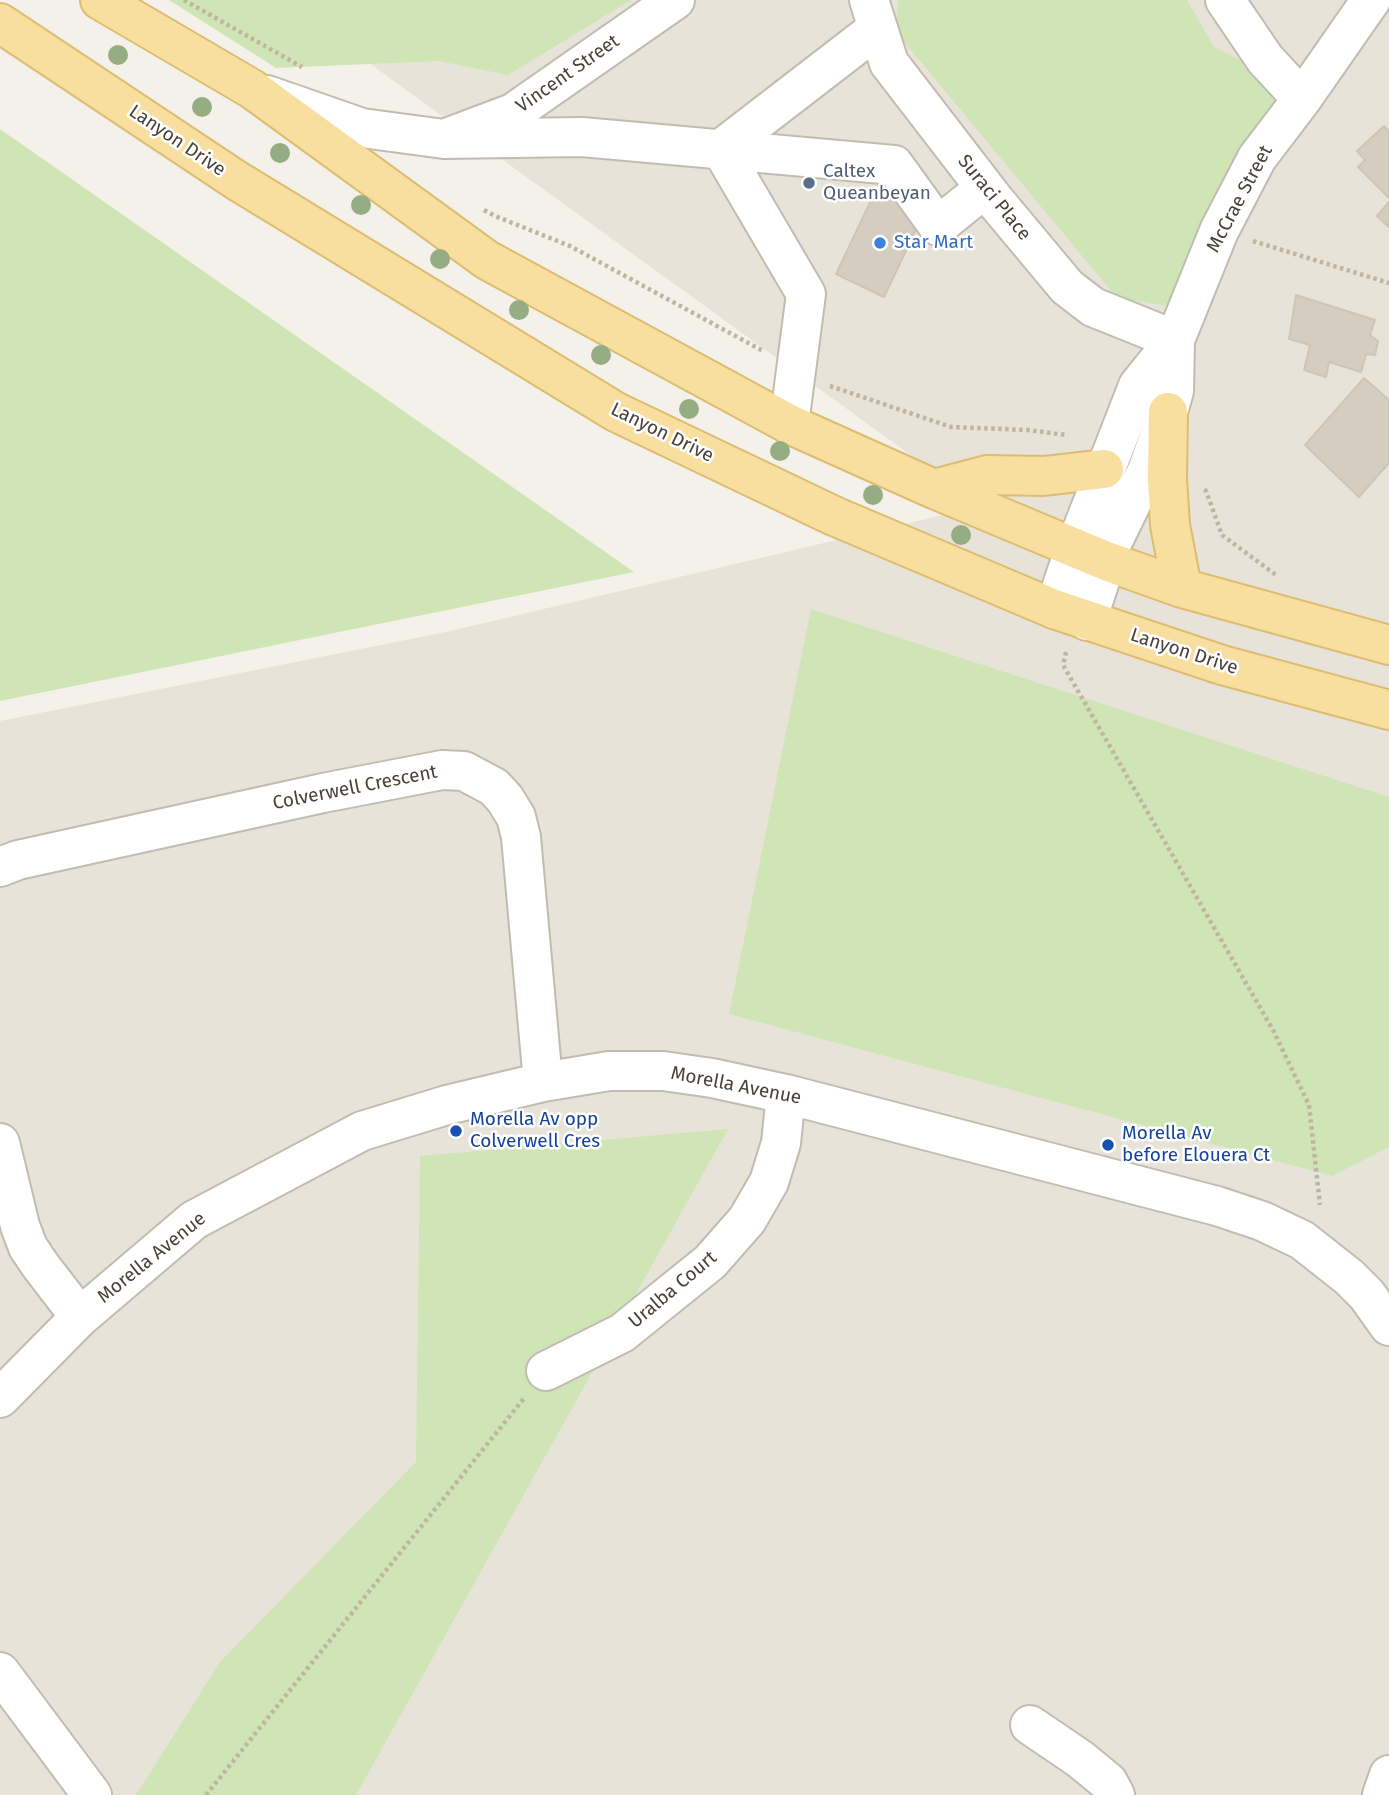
<!DOCTYPE html>
<style>
body{margin:0}
canvas{display:block;background:#f4f1ea}
</style>
<canvas width="1389" height="1795"></canvas>
<script>
const ctx = document.querySelector('canvas').getContext('2d');
ctx.lineJoin = 'round';
function paint(path, color) {
  ctx.fillStyle = color;
  ctx.fill(path, 'evenodd');
}
function toPath(rows) {
  const path = new Path2D();
  for (const r of rows) {
    path.moveTo(r[0], r[1]);
    for (let i = 2; i < r.length; i += 2) path.lineTo(r[i], r[i + 1]);
  }
  return path;
}
function strokePath(path, color, width, dash) {
  ctx.strokeStyle = color;
  ctx.lineWidth = width;
  ctx.lineCap = dash ? 'butt' : 'round';
  ctx.setLineDash(dash || []);
  ctx.stroke(path);
}
function drawText(font, color, halo, rows, align = 'center') {
  ctx.font = font + ' "Fira Sans",sans-serif';
  ctx.lineWidth = 5;
  ctx.setLineDash([]);
  ctx.textBaseline = 'middle';
  ctx.strokeStyle = halo;
  ctx.fillStyle = color;
  for (const [text, x, y, turn = 0] of rows) {
    ctx.save();
    ctx.translate(x, y);
    ctx.rotate((+turn || 0) * Math.PI / 180);
    ctx.textAlign = isNaN(turn) ? turn : align;
    if (halo) ctx.strokeText(text, 0, 0);
    ctx.fillText(text, 0, 0);
    ctx.restore();
  }
}
const residential = toPath([
 [282,0,1389,0,1389,1795,0,1795,0,721,446,632,981,506]
]);
const green = toPath([
 [169,0,631,0,508,75,439,61,276,68],
 [898,0,1187,0,1214,47,1298,89,1168,306,1117,298,896,32],
 [0,129,634,572,0,701],
 [811,609,1389,797,1389,1147,1332,1176,729,1014],
 [728,1129,356,1795,136,1795,220,1662,416,1462,420,1156]
]);
const building = toPath([
 [1384,126,1389,131,1389,198,1358,167,1365,160,1357,151,1384,126],
 [876,190,924,213,884,297,836,274,876,190],
 [1389,202,1389,227,1377,216,1389,202],
 [1296,295,1375,320,1370,335,1378,341,1375,355,1366,354,1361,372,1329,362,1326,377,1304,370,1310,345,1289,339,1296,295],
 [1364,378,1389,400,1389,463,1359,497,1305,445,1364,378]
]);
const path = toPath([
 [184,0,302,67],
 [484,210,495,216,570,246,763,351],
 [1253,241,1389,283],
 [830,386,951,427,1028,430,1066,435],
 [1204,490,1206,491,1222,535,1276,575],
 [1066,652,1063,665,1273,1030,1309,1105,1320,1205],
 [206,1795,525,1397]
]);
const minor = toPath([
 [869,0,889,63,996,202,1067,287,1093,307,1175,340],
 [1225,0,1265,59,1302,99],
 [267,95,362,128,444,139,513,113,675,0],
 [444,139,582,137,894,165,938,226,985,188],
 [721,149,806,294,789,424],
 [721,149,878,28],
 [1054,609,1075,548,1138,386,1175,340,1219,231,1257,158,1302,99,1371,0],
 [1087,621,1112,543,1147,471,1168,412,1174,391,1175,340],
 [0,867,18,860,323,793,442,770,464,771,494,787,505,799,516,817,521,837,543,1082],
 [0,1143,20,1226,28,1247,40,1265,80,1317],
 [546,1371,622,1333,710,1262,747,1220,769,1182,781,1143,786,1094],
 [0,1398,80,1317,194,1220,362,1131,447,1105,543,1082,609,1071,663,1071,712,1078,786,1094,1217,1206,1262,1221,1302,1240,1349,1277,1367,1295,1389,1326],
 [0,1672,92,1795],
 [1030,1725,1080,1759,1108,1782,1115,1795],
 [1382,1795,1389,1775]
]);
const major = toPath([
 [100,0,252,89,487,260,789,424,934,489,1106,561,1182,588,1389,645],
 [0,23,236,180,616,412,834,516,1054,609,1222,665,1389,710],
 [1168,412,1167,479,1170,525,1182,588],
 [934,489,987,475,1044,476,1104,469]
]);
const trees = [
 [118,55],
 [202,107],
 [280,153],
 [361,205],
 [440,259],
 [519,310],
 [601,355],
 [689,409],
 [780,451],
 [873,495],
 [961,535]
];
const markers = [
 [809,183,7,"#5c6f8a"],
 [880,243,7,"#3f7fe0"],
 [456,1131,7,"#1a4fb4"],
 [1108,1145,7,"#1a4fb4"]
];
const streetNames = [
 ["Vincent Street",568,74,-35],
 ["Lanyon Drive",177,141,34],
 ["Suraci Place",994,198,51],
 ["McCrae Street",1240,199,-62],
 ["Lanyon Drive",662,433,26],
 ["Lanyon Drive",1184,652,18],
 ["Colverwell Crescent",355,788,-11],
 ["Morella Avenue",736,1086,11],
 ["Morella Avenue",152,1258,-39],
 ["Uralba Court",673,1290,-40]
];
const serviceNames = [
 ["Caltex",823,172],
 ["Queanbeyan",823,194]
];
const shopNames = [
 ["Star Mart",894,243]
];
const transitNames = [
 ["Morella Av opp",470,1120],
 ["Colverwell Cres",470,1142],
 ["Morella Av",1122,1134],
 ["before Elouera Ct",1122,1156]
];
paint(residential, '#e8e3d9');
paint(green, '#cfe5b6');
paint(building, '#d5cdc0');
strokePath(building, '#cfc5b4', 2);
strokePath(minor, '#c2bcb0', 42);
strokePath(major, '#dcbd70', 42);
strokePath(path, '#c0b59f', 4.5, [3.5, 3.5]);
strokePath(minor, '#fff', 38);
strokePath(major, '#f8dfa0', 38);
ctx.fillStyle = '#96ad83';
for (const [x, y] of trees) {
  ctx.beginPath();
  ctx.arc(x, y, 10, 0, 2 * Math.PI);
  ctx.fill();
}
for (const [x, y, r, color] of markers) {
  const dot = new Path2D();
  dot.arc(x, y, r, 0, 2 * Math.PI);
  ctx.fillStyle = color;
  ctx.fill(dot);
  strokePath(dot, '#fff', 2.5);
}
drawText('19px', '#484239', '#fff', streetNames);
drawText('19px', '#4e5e75', '#fff', serviceNames, 'left');
drawText('19px', '#366cbe', '#fff', shopNames, 'left');
drawText('19px', '#164399', '#fff', transitNames, 'left');
</script>
